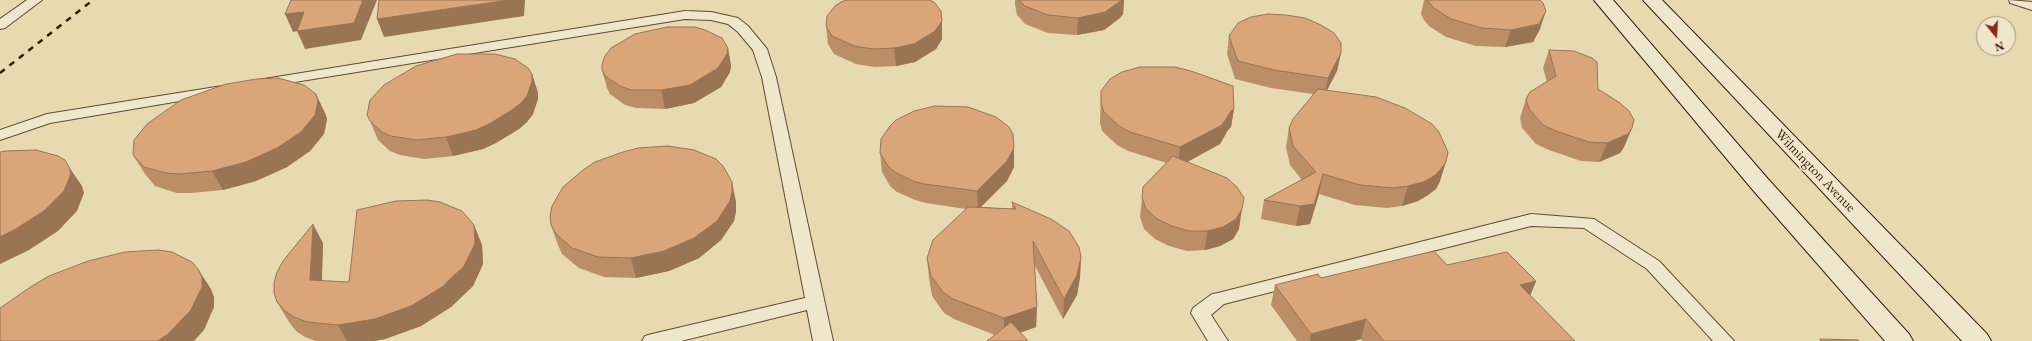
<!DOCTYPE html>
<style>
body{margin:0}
#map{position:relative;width:2032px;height:341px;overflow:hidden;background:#e7dab0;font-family:"EB Garamond",serif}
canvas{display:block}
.north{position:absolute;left:1976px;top:16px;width:40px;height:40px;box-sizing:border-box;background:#efe7cc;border:1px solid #a5957e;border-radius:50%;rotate:162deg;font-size:11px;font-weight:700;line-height:16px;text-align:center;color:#351909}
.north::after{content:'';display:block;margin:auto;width:14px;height:18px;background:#8f2418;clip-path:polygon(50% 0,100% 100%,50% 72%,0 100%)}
</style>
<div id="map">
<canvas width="2032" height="341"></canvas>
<div class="north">N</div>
</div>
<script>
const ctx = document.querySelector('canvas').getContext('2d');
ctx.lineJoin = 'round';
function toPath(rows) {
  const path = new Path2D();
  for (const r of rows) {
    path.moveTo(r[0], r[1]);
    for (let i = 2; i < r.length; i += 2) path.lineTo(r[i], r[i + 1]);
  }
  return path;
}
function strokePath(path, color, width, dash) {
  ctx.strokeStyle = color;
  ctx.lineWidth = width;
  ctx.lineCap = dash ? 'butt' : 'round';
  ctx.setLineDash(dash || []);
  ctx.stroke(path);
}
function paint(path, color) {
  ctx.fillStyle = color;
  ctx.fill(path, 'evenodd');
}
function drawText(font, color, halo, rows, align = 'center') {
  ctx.font = font + ' "EB Garamond",serif';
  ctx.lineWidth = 3.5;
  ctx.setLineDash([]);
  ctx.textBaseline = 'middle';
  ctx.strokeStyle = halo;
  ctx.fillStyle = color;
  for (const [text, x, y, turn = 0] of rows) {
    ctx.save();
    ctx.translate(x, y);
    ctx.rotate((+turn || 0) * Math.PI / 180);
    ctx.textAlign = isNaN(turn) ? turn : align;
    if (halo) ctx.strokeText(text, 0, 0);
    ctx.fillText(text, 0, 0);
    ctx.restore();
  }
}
const service = toPath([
 [27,0,42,0,5,28,0,29,0,19,27,0],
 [2009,0,2032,2,2032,10,2010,3,2009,0],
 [685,11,711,12,738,18,748,26,767,49,776,77,833,341,813,341,807,310,681,341,642,341,645,336,652,334,805,298,762,77,753,50,738,32,728,24,711,20,685,19,264,87,259,86,257,83,259,80,264,79,685,11],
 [222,86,227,87,229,90,227,93,50,123,0,140,0,130,47,114,222,86],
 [1531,214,1594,219,1659,261,1734,341,1713,341,1647,269,1584,228,1531,226,1224,304,1211,315,1228,341,1208,341,1191,313,1193,308,1212,294,1218,293,1531,214]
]);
const secondary = toPath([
 [1594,0,1613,0,1768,179,1909,334,1913,341,1885,341,1752,189,1594,0],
 [1643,0,1662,0,1987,334,1991,341,1962,341,1643,0]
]);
const rail = toPath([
 [0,73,93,0]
]);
const wall = toPath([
 [1015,0,1124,0,1123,14,1120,18,1104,30,1077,35,1048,33,1025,24,1017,15,1015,5],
 [1424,0,1540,0,1540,29,1533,42,1505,47,1476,46,1446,37,1429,26,1424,20,1421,14],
 [826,26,942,39,936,49,915,62,896,66,875,67,856,64,834,54,828,44],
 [1229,36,1341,53,1337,71,1327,90,1440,181,1436,189,1428,195,1418,201,1402,206,1387,208,1355,205,1319,194,1310,224,1296,226,1261,219,1264,200,1302,180,1290,165,1286,147,1289,128,1313,94,1271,88,1235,79,1227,54],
 [728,48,731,66,730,72,721,87,694,103,665,109,636,108,625,105,610,94,607,88,602,70],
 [1549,50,1598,89,1632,128,1624,147,1620,153,1599,162,1581,161,1549,150,1536,144,1522,128,1520,118,1526,99,1547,82,1543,68],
 [532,74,538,93,538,99,533,114,527,122,519,129,496,143,483,149,453,156,424,159,400,155,390,151,378,140,370,121],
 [1101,91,1234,109,1231,127,1228,130,1220,144,1187,162,1239,229,1233,239,1220,246,1205,250,1187,251,1169,246,1155,239,1144,229,1140,217,1142,198,1167,163,1128,151,1117,145,1102,131,1100,123],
 [325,113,327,119,324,134,310,151,287,167,256,181,223,190,191,193,177,193,155,186,145,174,133,155],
 [1014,148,1014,167,1007,181,980,207,1012,209,1012,202,1081,257,1080,277,1077,295,1063,319,1034,264,1037,307,1036,327,1020,333,995,335,954,319,944,313,932,296,929,278,927,258,966,209,926,203,915,200,897,192,890,186,882,172,880,153],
 [736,202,736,211,734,221,721,240,699,258,669,271,636,278,604,277,579,268,562,254,558,245,551,225],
 [474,225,482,245,483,264,473,286,451,307,421,326,385,339,374,341,316,341,305,337,296,331,289,322,277,302,323,243,322,281,349,282],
 [1447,265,1536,281,1530,295,1575,341,1362,341,1361,339,1354,341,1297,341,1271,305,1275,285,1321,278]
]);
const shadedWall = toPath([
 [363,0,377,0,361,40,305,49,297,31,293,32,285,14,304,12],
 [509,0,525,0,524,16,384,37,377,19],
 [1122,0,1124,0,1123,14,1120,18,1104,30,1077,35,1078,18],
 [1546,11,1540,29,1533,42,1505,47,1511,30],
 [942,21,942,39,936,49,915,62,896,66,894,48],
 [728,48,731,66,730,72,721,87,694,103,665,109,661,90],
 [1341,53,1337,71,1324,96,1328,78],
 [532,74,538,93,538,99,533,114,527,122,519,129,496,143,483,149,453,156,446,137],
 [316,94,325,113,327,119,324,134,310,151,287,167,256,181,223,190,212,171],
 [1234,109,1231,127,1228,130,1220,144,1178,167,1180,147],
 [1632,128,1624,147,1620,153,1599,162,1607,143],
 [1014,148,1014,167,1007,181,978,210,977,191],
 [1446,162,1440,181,1436,189,1428,195,1418,201,1402,206,1408,186],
 [69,167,82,186,84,193,77,211,58,231,29,250,0,264,0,237],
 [1323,174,1319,194,1310,224,1296,226,1300,206],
 [732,182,736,202,736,211,734,221,721,240,699,258,669,271,636,278,631,258],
 [1242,209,1239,229,1233,239,1220,246,1205,250,1207,231],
 [313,224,323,243,321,300,310,280],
 [474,225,482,245,483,264,473,286,451,307,421,326,385,339,374,341,347,341,338,325],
 [1081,257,1080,277,1077,295,1063,319,1064,299],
 [198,269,211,289,214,297,214,307,204,330,194,341,158,341],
 [1536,281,1528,301,1520,285],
 [1037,307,1036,327,1004,338,1004,318],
 [1366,319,1361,339,1354,341,1310,341,1311,334]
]);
const building = toPath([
 [291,0,363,0,354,23,297,31,304,12,285,14,291,0],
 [379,0,509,0,377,19,379,0],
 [846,0,929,0,934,2,941,11,942,21,935,31,914,44,894,48,873,49,854,46,832,36,826,26,827,16,835,6,841,2,846,0],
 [1019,0,1122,0,1105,12,1078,18,1048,15,1025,6,1019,0],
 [1427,0,1540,0,1543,3,1546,11,1539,24,1511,30,1482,28,1451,19,1434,8,1427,0],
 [1268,14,1286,15,1305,18,1321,25,1334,33,1341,43,1341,53,1328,78,1274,70,1238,61,1229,36,1238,23,1251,17,1268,14],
 [667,27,695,27,705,30,722,38,728,48,727,54,718,68,690,85,661,90,631,90,620,86,605,76,602,70,602,64,605,56,611,48,635,34,667,27],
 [1549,50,1574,51,1592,58,1597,62,1598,89,1620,103,1629,111,1634,120,1632,128,1628,134,1607,143,1589,142,1556,131,1543,125,1529,109,1526,99,1530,92,1556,76,1549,50],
 [457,54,495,54,515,59,528,68,532,74,532,81,527,96,521,103,512,110,489,124,476,130,446,137,416,140,391,136,382,132,370,121,367,115,370,100,384,85,416,66,457,54],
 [1140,67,1175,67,1191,71,1233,86,1234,109,1231,111,1222,125,1180,147,1130,132,1119,126,1104,112,1101,104,1101,91,1110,79,1122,72,1140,67],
 [278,78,304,85,316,94,318,101,315,115,301,132,277,148,246,162,212,171,180,174,166,173,144,167,133,155,134,140,147,124,181,100,226,84,257,79,278,78],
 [1318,89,1376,97,1405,108,1432,124,1439,132,1448,152,1446,162,1441,169,1434,176,1423,182,1408,186,1393,188,1360,185,1323,174,1314,204,1300,206,1264,200,1316,172,1293,146,1289,128,1293,119,1318,89],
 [935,106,968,107,996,117,1009,127,1013,134,1014,148,1007,161,977,191,924,184,913,181,895,172,888,166,880,153,881,139,890,126,896,120,914,111,935,106],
 [668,146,694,150,716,159,723,166,732,182,732,192,730,201,717,221,694,238,664,251,631,258,598,257,572,248,556,234,551,225,550,216,552,206,563,187,583,170,595,162,623,152,638,148,668,146],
 [36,150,58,156,65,160,69,167,71,174,64,191,44,211,14,230,0,237,0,152,6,151,36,150],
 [1173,156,1227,178,1237,187,1244,198,1242,209,1236,219,1223,227,1207,231,1189,231,1172,226,1157,219,1146,209,1142,198,1143,187,1173,156],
 [427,200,440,202,462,211,474,225,475,244,464,266,442,287,411,306,375,319,338,325,307,322,294,317,284,310,277,302,274,293,274,283,277,272,283,261,313,224,310,280,349,282,357,210,396,201,427,200],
 [1012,202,1051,219,1069,231,1079,247,1081,257,1077,275,1064,299,1033,241,1037,307,1004,318,953,299,943,292,931,276,927,258,933,240,968,207,1016,209,1012,202],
 [158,250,172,252,192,262,198,269,202,277,202,287,191,310,168,334,158,341,0,341,0,308,32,286,49,276,88,261,125,252,158,250],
 [1434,251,1447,265,1507,252,1536,281,1520,285,1575,341,1384,341,1366,319,1311,334,1275,285,1318,274,1321,278,1434,251],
 [1011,322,1028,341,987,341,1011,322],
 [1820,339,1858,340,1859,341,1821,341,1820,339]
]);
const streetNames = [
 ["Wilmington Avenue",1815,171,46]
];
strokePath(service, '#624933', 2);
strokePath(secondary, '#351909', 2);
paint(service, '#efe7cc');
paint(secondary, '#efe7cc');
strokePath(rail, '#351909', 2.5, [6, 6]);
paint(wall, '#bb8e68');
paint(shadedWall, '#997455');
paint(building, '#daa579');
strokePath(building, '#997455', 1);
drawText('14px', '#351909', '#efe7cc', streetNames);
</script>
